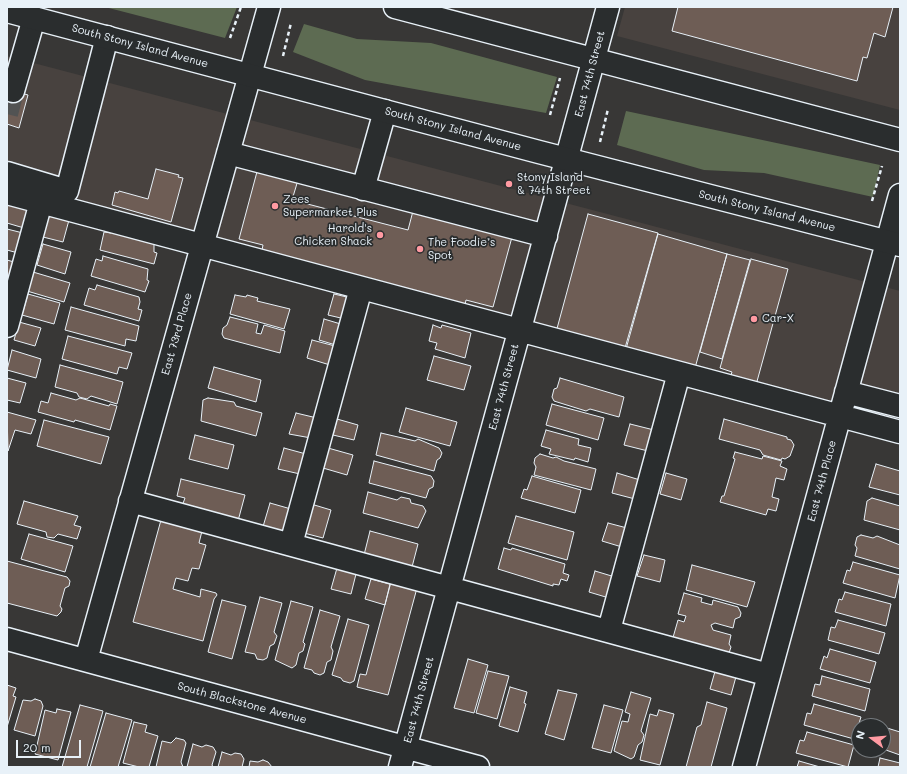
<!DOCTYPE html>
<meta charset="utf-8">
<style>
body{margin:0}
#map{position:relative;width:907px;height:774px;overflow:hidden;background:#383736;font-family:Mali,sans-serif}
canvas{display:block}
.frame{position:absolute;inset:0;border:8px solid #e8f1f8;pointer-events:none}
.north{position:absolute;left:851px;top:718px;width:40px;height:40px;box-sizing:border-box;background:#2a2d2e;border:1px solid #767b7f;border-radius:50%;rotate:286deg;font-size:11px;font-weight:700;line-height:16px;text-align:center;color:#e8f1f8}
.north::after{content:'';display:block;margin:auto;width:14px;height:18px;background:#ff9aa2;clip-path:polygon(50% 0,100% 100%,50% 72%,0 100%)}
.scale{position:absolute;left:16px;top:740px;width:65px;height:18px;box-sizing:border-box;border:2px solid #e8f1f8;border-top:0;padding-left:5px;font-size:12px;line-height:14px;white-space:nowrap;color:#e8f1f8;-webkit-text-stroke:3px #2a2d2e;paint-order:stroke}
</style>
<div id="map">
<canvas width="907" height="774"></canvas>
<div class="frame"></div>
<div class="north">N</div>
<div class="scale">20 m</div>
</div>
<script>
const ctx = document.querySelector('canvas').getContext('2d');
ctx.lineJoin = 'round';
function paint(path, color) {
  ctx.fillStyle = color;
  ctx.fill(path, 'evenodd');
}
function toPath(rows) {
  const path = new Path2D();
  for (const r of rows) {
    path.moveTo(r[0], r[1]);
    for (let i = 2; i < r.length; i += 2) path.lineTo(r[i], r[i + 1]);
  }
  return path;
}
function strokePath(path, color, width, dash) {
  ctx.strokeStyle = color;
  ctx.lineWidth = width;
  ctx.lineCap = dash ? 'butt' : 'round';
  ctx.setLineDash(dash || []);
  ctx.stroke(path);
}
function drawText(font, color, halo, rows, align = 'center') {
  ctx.font = font + ' Mali,sans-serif';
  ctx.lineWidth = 3.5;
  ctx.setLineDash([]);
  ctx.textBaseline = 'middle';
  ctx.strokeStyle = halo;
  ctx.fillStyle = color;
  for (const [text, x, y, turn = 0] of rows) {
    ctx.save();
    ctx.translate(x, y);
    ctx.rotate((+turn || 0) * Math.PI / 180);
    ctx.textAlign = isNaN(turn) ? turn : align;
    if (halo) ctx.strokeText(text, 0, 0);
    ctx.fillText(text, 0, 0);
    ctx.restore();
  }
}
const built = toPath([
 [625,7,900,7,900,110,617,36],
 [7,56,900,291,900,432,7,187]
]);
const green = toPath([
 [105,7,237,7,225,38],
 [304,24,357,39,431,43,557,77,546,113,365,80,293,52],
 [626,111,880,165,873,197,764,173,704,170,617,145]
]);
const building = toPath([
 [678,7,893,7,885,37,874,33,867,58,863,57,857,81,672,31,678,7],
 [7,89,28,95,19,128,7,124,7,89],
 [258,168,298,180,292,200,408,230,413,211,512,237,493,307,466,300,464,310,261,255,263,245,239,239,258,168],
 [156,169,179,175,178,177,183,178,171,222,112,205,115,192,118,193,119,191,148,199,156,169],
 [7,202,30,208,24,228,7,223,7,202],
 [588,214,658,233,623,355,555,336,588,214],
 [49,215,69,220,63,242,43,237,49,215],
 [7,229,23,233,18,253,7,250,7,229],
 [112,230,154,241,154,252,157,253,154,264,100,250,104,232,111,233,112,230],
 [658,234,727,254,695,368,626,349,658,234],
 [43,244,71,252,65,274,37,265,43,244],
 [727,254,750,260,722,359,700,352,727,254],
 [103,256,148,269,147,280,149,281,145,292,91,276,96,259,102,261,103,256],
 [751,259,788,269,756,385,730,378,732,372,720,368,751,259],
 [7,260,14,262,9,282,7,281,7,260],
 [33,272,70,283,64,302,27,291,33,272],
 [97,285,139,297,140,302,138,309,142,310,139,321,84,305,89,288,95,290,97,285],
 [28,294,60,303,54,324,22,315,28,294],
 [334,294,351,298,345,319,328,315,334,294],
 [235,295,246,297,247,295,258,298,257,301,290,309,284,329,230,314,235,295],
 [71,307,139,326,136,341,126,339,125,346,65,330,71,307],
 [230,317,258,324,256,333,261,334,264,325,285,331,280,353,224,338,222,334,223,328,227,325,230,317],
 [324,319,344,325,339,346,319,340,324,319],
 [19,322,41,328,35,346,14,340,19,322],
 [433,325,441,328,442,325,471,333,465,358,435,349,437,343,429,341,433,325],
 [68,336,132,353,127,369,119,367,117,374,62,359,68,336],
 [312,340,335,346,330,365,307,358,312,340],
 [12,350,41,359,36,378,7,370,12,350],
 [434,356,471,366,464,390,427,380,434,356],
 [60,365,123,382,117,404,91,396,87,399,79,397,77,393,55,387,60,365],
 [214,367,261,380,256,402,208,388,214,367],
 [7,378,26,383,20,403,7,400,7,378],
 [560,378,624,397,619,417,590,409,586,411,554,401,552,397,554,389,557,388,560,378],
 [51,393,76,400,80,398,109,406,110,404,117,406,110,430,75,420,74,422,38,412,41,401,48,403,51,393],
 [208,398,234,402,236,406,262,413,256,436,201,421,203,400,208,398],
 [552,404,604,418,598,440,546,425,552,404],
 [406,408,457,422,450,446,399,432,406,408],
 [7,412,36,420,31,434,15,430,8,451,7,412],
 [296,413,317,418,311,438,289,434,296,413],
 [337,419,358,425,354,440,333,435,337,419],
 [724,419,787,437,787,439,791,440,794,445,790,456,785,459,782,458,781,460,763,455,760,450,719,439,724,419],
 [44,420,109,437,101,464,37,446,44,420],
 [630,424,654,430,648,451,624,445,630,424],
 [546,430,579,439,578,445,591,448,588,462,575,458,574,460,549,454,551,449,541,446,546,430],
 [381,433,415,441,418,439,439,448,442,453,440,458,437,460,434,471,376,455,381,433],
 [195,435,234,445,228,469,189,459,195,435],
 [284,448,306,454,300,474,278,469,284,448],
 [328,448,353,455,347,475,323,468,328,448],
 [735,452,762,459,763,456,782,461,780,466,787,469,784,480,776,478,772,497,779,499,776,511,768,509,766,515,720,502,722,496,724,496,735,459,733,458,735,452],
 [540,454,553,458,556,457,564,461,596,469,591,490,534,475,536,467,534,463,535,458,540,454],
 [374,461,431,476,434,481,433,487,429,489,426,498,369,483,374,461],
 [876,464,900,471,900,495,869,487,876,464],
 [617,473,640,480,635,499,612,493,617,473],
 [666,473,687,479,681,500,660,494,666,473],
 [532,476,581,490,575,513,521,498,524,489,527,490,532,476],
 [181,479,245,495,238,521,182,506,185,498,177,496,181,479],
 [368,492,397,500,401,497,410,499,411,503,423,506,426,511,418,528,363,513,368,492],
 [872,498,900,506,900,530,864,520,867,501,872,498],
 [24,501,78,516,74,525,81,527,77,539,58,534,54,538,47,537,46,532,17,524,24,501],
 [270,503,291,509,284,536,262,530,270,503],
 [311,504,331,510,323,538,304,533,311,504],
 [516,516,574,532,567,560,508,543,516,516],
 [161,520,202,531,199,543,206,545,199,569,192,568,188,581,176,578,173,589,200,597,201,589,216,593,217,595,214,599,203,641,133,622,161,520],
 [608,523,627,528,622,547,602,541,608,523],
 [370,531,418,544,412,567,364,555,370,531],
 [29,534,73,546,65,572,21,559,29,534],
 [861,535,873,538,877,536,900,545,900,569,855,556,857,548,855,545,857,537,861,535],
 [504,548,511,550,512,548,565,564,563,573,569,575,567,581,561,579,559,585,553,584,553,586,498,569,504,548],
 [644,555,665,560,660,582,637,576,644,555],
 [7,561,67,577,70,581,69,586,65,588,60,606,62,609,61,612,57,616,7,603,7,561],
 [853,562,900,575,895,598,843,583,847,570,850,571,853,562],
 [692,565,755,582,747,607,686,590,692,565],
 [337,568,356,574,351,594,331,589,337,568],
 [595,571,615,577,609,598,589,592,595,571],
 [371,579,390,584,385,605,365,599,371,579],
 [391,582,417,588,388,695,357,687,360,674,366,675,391,582],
 [845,592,891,604,886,626,835,612,839,599,842,600,845,592],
 [684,593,702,598,701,602,712,605,713,600,738,607,741,613,740,617,735,619,733,628,715,623,711,625,713,630,731,635,729,644,731,647,729,653,672,641,678,620,684,622,686,616,678,614,684,593],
 [260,597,282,603,274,632,277,636,274,644,270,646,267,658,263,660,257,659,255,654,245,652,260,597],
 [222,600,246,606,232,659,208,652,222,600],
 [291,601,313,607,303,642,305,644,303,651,299,653,296,665,292,668,275,660,291,601],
 [320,610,340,616,331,647,333,651,331,660,327,662,324,673,320,675,314,673,312,670,304,668,320,610],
 [348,619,369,625,354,681,350,683,343,681,341,678,332,675,348,619],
 [838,620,885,633,879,654,828,640,831,627,835,628,838,620],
 [830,649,876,662,870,683,820,669,824,656,827,658,830,649],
 [468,659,488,665,474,713,454,708,468,659],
 [716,668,737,673,731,695,710,689,716,668],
 [488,671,509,676,497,719,476,713,488,671],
 [822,676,870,689,865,711,812,696,815,684,820,685,822,676],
 [7,685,16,688,13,696,16,697,7,727,7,685],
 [510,687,527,692,524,703,526,704,518,732,499,726,510,687],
 [558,690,577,694,564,740,545,734,558,690],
 [631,692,651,698,641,731,644,735,642,742,638,745,634,757,631,759,614,751,622,721,628,722,630,714,625,712,631,692],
 [35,699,41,701,43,706,35,736,14,730,23,700,31,701,35,699],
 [707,702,727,708,711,767,686,767,697,727,701,725,707,702],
 [814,704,861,717,854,739,804,725,807,713,811,714,814,704],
 [80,705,103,711,87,767,62,767,80,705],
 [604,705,623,710,611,753,592,748,604,705],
 [57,709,71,712,58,760,35,754,45,710,56,713,57,709],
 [659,710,674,714,660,765,640,760,650,714,657,716,659,710],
 [106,713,132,720,118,767,90,767,106,713],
 [134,722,147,725,145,732,158,736,149,767,139,767,123,763,134,722],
 [887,728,900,732,900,755,883,749,883,741,887,728],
 [807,732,854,745,848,767,796,753,800,740,804,741,807,732],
 [176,738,184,740,186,743,181,762,183,767,156,767,162,741,171,743,176,738],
 [193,744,202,747,206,745,213,747,216,752,212,765,213,767,187,767,193,744],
 [222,752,231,755,235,753,241,754,244,759,242,767,218,767,222,752],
 [880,758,900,763,900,767,878,767,880,758],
 [263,760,268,762,272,767,249,767,250,761,258,762,263,760],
 [799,761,820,767,797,767,799,761]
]);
const minorTunnel = toPath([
 [7,114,13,91]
]);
const path = toPath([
 [230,38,241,7],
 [283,56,291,23],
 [550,115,560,78],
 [600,142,608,109],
 [872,201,882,166]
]);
const minor = toPath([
 [13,91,34,18],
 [228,153,546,236],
 [7,173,67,191,107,37],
 [363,189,385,111],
 [7,193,900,432],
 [7,326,41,202],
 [846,392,900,406],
 [130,501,769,675],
 [291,544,361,288],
 [609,630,679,373],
 [7,639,478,767],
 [86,660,269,7],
 [400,767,608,7],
 [744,767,900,195]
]);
const highway = toPath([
 [395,7,900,140],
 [7,11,539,152,900,245]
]);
const markers = [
 [509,184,4,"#ff9aa2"],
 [275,206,4,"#ff9aa2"],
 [380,235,4,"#ff9aa2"],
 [420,249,4,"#ff9aa2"],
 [754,319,4,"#ff9aa2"]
];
const streetNames = [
 ["South Stony Island Avenue",140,46,15],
 ["East 74th Street",590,74,-75],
 ["South Stony Island Avenue",453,129,15],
 ["South Stony Island Avenue",767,211,14],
 ["East 73rd Place",177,334,-74],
 ["East 74th Street",504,387,-75],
 ["East 74th Place",822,481,-75],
 ["East 74th Street",419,700,-75],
 ["South Blackstone Avenue",242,703,15]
];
const poiNames = [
 ["Stony Island",517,178],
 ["& 74th Street",517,191],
 ["Zees",283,200],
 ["Supermarket Plus",283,213],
 ["Harold's",372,229,"right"],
 ["Chicken Shack",372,242,"right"],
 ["The Foodie’s",428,243],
 ["Spot",428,256],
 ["Car-X",762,319]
];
paint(built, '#48423f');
paint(green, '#5d6b52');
paint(building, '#6e5d55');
strokePath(building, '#e8f1f8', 1);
strokePath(minorTunnel, '#525353', 22, [22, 11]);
strokePath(minor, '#e8f1f8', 25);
strokePath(highway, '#e8f1f8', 25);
strokePath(path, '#e8f1f8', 2.5, [4, 3]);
strokePath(minor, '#2a2d2e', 22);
strokePath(highway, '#2a2d2e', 22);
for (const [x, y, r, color] of markers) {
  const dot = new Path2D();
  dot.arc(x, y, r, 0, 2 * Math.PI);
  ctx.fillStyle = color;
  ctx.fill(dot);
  strokePath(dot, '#2a2d2e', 1.5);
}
drawText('11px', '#e8f1f8', '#2a2d2e', streetNames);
drawText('11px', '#e8f1f8', '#2a2d2e', poiNames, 'left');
</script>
